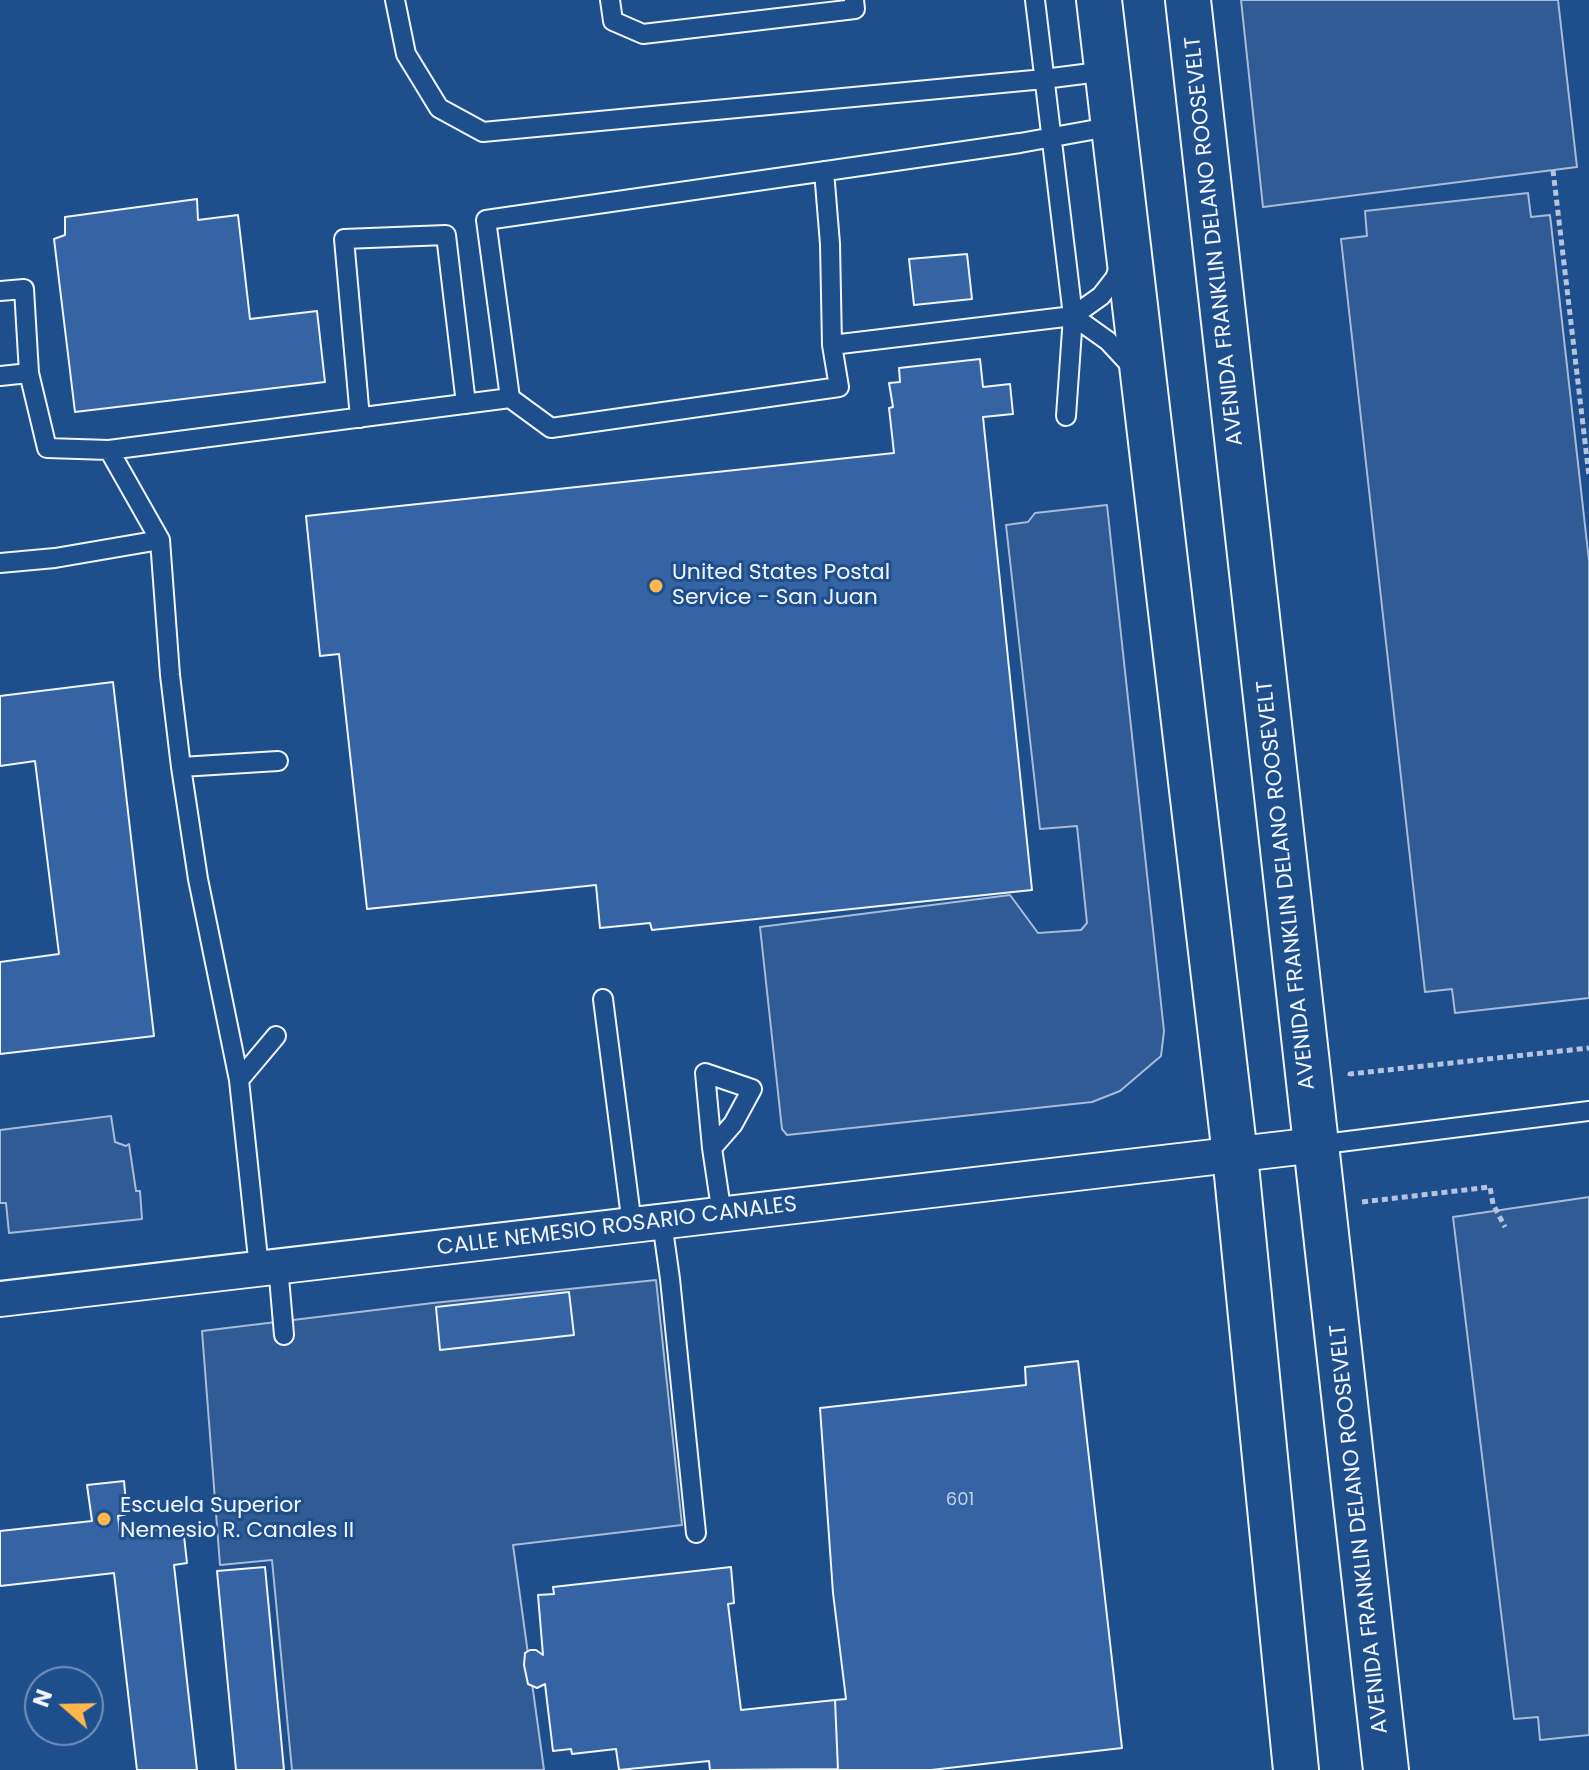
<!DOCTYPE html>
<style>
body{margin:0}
#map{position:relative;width:1589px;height:1770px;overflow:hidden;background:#1f4e8c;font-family:Poppins,sans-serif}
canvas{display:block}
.north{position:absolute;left:24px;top:1666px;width:80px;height:80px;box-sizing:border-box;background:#1f4e8c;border:2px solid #7391ba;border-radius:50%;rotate:290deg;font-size:22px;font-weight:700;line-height:32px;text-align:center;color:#f2f6ff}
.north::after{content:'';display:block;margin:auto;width:28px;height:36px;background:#ffb74d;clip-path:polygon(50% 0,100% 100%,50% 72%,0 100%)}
</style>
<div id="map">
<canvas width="1589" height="1770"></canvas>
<div class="north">N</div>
</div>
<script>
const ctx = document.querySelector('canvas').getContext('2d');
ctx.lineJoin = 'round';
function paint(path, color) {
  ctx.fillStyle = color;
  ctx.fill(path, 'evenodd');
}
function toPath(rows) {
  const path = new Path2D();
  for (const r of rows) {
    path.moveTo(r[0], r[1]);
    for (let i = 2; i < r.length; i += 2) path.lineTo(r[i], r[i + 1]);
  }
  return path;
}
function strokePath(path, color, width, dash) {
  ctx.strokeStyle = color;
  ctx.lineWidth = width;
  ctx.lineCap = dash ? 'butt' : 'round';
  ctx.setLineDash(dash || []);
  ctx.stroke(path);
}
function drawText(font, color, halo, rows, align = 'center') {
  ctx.font = font + ' Poppins,sans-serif';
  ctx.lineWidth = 6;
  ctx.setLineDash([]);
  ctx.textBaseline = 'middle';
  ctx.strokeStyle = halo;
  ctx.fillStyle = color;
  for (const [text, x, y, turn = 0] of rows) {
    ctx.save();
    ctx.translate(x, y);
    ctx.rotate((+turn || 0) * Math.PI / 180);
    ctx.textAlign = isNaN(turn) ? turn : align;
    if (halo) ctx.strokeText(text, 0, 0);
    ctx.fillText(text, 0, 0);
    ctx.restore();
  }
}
const built = toPath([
 [1241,0,1558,0,1577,167,1263,207,1241,0],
 [1528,193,1531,217,1550,215,1589,561,1589,998,1455,1013,1452,989,1425,992,1341,239,1367,236,1365,211,1528,193],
 [1107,505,1164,1031,1161,1056,1120,1091,1092,1102,787,1135,782,1129,760,927,1010,895,1038,933,1081,930,1087,923,1077,826,1040,829,1006,525,1028,522,1035,513,1107,505],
 [111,1116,115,1142,126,1146,129,1144,136,1191,140,1191,142,1219,9,1233,6,1203,0,1203,0,1130,111,1116],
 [1589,1197,1589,1735,1540,1740,1538,1717,1514,1719,1453,1217,1589,1197],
 [656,1280,682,1525,513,1545,544,1770,292,1770,272,1560,220,1565,202,1331,433,1303,656,1280]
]);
const building = toPath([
 [197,199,198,220,238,215,250,319,317,311,325,382,75,412,54,239,65,235,65,217,197,199],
 [967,254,972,299,914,305,909,259,967,254],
 [980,359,983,387,1010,384,1013,414,983,417,1032,890,652,930,650,923,600,928,596,885,367,909,339,654,320,656,306,516,894,453,889,408,893,407,889,383,900,382,899,368,980,359],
 [113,682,154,1036,0,1054,0,962,59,954,35,761,0,766,0,696,113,682],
 [569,1292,574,1335,440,1350,436,1307,569,1292],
 [1078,1361,1122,1748,931,1770,838,1770,835,1700,846,1699,833,1593,820,1408,1026,1385,1025,1367,1078,1361],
 [124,1481,127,1514,118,1516,120,1534,183,1527,187,1563,174,1565,197,1770,137,1770,114,1573,0,1586,0,1531,92,1521,87,1485,124,1481],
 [265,1567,284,1770,236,1770,217,1571,265,1567],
 [731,1567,734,1603,728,1604,741,1710,835,1700,838,1769,710,1770,709,1761,619,1770,616,1749,572,1754,571,1749,553,1751,545,1684,537,1688,528,1684,524,1665,525,1653,530,1650,536,1650,543,1655,538,1595,554,1594,553,1587,731,1567]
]);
const path = toPath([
 [1553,170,1589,476],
 [1350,1076,1350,1074,1589,1048],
 [1362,1202,1490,1187,1493,1204,1505,1227]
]);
const lane = toPath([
 [395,0,406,54,439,108,483,132,1044,79,1107,71],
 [610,0,613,21,643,34,855,9,854,0],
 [1035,0,1073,316,1066,416],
 [0,291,24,289,29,373],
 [1073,316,1108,341,1134,369],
 [832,345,1073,316,1101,296,1115,278,1120,265],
 [0,376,29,373,47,448,109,450],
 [510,398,551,428,839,387,832,345,830,244,824,171],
 [360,418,344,239,446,235,466,404],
 [0,563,55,558,160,540],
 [181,767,278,761],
 [603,999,632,1225],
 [239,1080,276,1036],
 [1316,1145,1589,1111],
 [712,1148,733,1124,752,1089,705,1073,712,1148,722,1215],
 [662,1222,670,1279,696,1533],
 [278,1266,284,1335],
 [259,1268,239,1080,198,879,181,767,170,675,160,540,109,450,510,398,486,220,1020,143,1114,126]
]);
const street = toPath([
 [0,1299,1316,1145]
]);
const primary = toPath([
 [1099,0,1235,1155,1296,1770],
 [1188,0,1386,1770]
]);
const markers = [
 [656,586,8,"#ffb74d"],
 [104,1519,8,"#ffb74d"]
];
const numberNames = [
 ["601",960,1500]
];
const streetNames = [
 ["AVENIDA FRANKLIN DELANO ROOSEVELT",1215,241,-96],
 ["AVENIDA FRANKLIN DELANO ROOSEVELT",1287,885,-96],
 ["CALLE NEMESIO ROSARIO CANALES",617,1227,-7],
 ["AVENIDA FRANKLIN DELANO ROOSEVELT",1360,1529,-96]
];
const poiNames = [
 ["United States Postal",672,573],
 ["Service - San Juan",672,598],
 ["Escuela Superior",120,1506],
 ["Nemesio R. Canales II",120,1531]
];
paint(built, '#305b95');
strokePath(built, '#a8bbd7', 2);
paint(building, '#3563a3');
strokePath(building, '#f2f6ff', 2);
strokePath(lane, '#f2f6ff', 22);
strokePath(street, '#f2f6ff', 38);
strokePath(primary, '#f2f6ff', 48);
strokePath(path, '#b3c4dc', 5, [6, 4]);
strokePath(lane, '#1f4e8c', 18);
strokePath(street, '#1f4e8c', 34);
strokePath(primary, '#1f4e8c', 44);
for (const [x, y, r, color] of markers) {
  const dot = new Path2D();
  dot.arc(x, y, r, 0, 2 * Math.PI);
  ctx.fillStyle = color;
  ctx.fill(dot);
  strokePath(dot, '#1f4e8c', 3);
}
drawText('18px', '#c3d1e8', null, numberNames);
drawText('22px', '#f2f6ff', '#1f4e8c', streetNames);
drawText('22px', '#f2f6ff', '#1f4e8c', poiNames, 'left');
</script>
